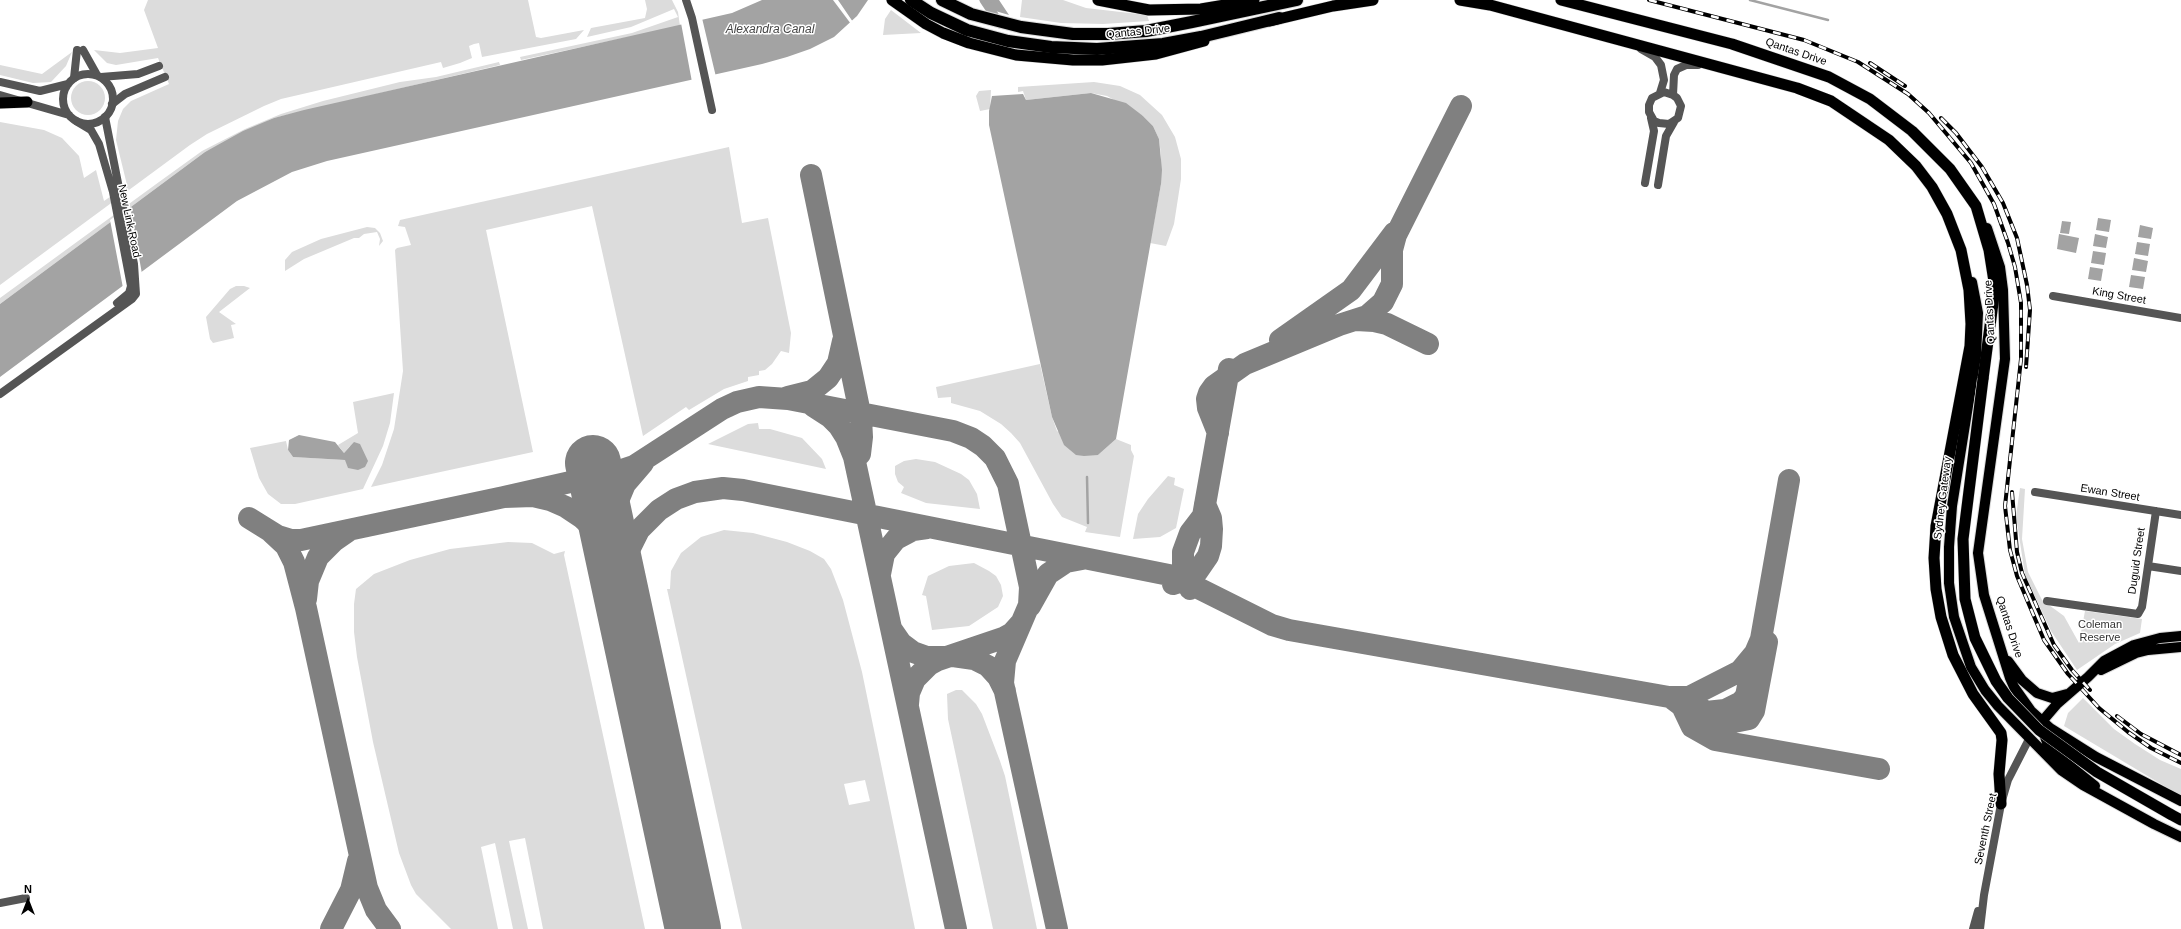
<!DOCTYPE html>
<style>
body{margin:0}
#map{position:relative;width:2181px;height:929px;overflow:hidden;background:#fff;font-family:Arial,sans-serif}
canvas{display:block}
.north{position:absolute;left:8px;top:881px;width:40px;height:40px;-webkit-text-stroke:3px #fff;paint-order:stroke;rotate:0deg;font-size:11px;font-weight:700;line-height:16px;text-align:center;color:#000}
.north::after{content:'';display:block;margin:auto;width:14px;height:18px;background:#000;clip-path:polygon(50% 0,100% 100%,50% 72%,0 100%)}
</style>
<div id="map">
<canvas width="2181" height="929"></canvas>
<div class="north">N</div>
</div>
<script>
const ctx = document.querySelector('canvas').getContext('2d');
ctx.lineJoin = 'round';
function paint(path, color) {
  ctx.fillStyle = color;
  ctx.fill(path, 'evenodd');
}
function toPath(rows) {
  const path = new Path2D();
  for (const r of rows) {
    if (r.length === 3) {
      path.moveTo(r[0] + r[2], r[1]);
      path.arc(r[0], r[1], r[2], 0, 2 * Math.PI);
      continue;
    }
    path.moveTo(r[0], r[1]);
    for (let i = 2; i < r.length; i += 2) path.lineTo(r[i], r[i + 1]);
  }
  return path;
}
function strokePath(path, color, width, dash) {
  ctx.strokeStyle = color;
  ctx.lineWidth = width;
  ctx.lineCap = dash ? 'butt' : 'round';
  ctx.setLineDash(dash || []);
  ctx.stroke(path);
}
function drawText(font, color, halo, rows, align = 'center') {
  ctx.font = font + ' Arial,sans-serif';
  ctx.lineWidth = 3;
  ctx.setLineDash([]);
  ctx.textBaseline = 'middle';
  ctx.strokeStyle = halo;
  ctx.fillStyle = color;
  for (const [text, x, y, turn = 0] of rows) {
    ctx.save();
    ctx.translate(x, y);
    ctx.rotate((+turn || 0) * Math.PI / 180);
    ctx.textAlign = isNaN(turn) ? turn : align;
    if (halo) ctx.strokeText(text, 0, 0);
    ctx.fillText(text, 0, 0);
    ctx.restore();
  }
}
const green = toPath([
 [148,0,528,0,536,37,541,38,584,30,576,39,482,57,479,43,474,44,469,46,472,58,460,63,443,68,441,62,281,99,264,106,207,134,190,145,0,285,0,122,44,130,62,138,79,156,84,178,96,170,104,201,127,185,116,140,118,121,123,109,131,101,169,84,158,58,116,65,107,63,94,50,120,53,158,48,144,10],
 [645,0,672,0,678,12,680,26,521,60,520,57,632,33,678,17,674,9,631,27,587,37,591,28,645,18,647,9],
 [1022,0,1063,0,1086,8,1147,15,1149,21,1103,24,1061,23,1020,17],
 [891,10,921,33,883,35,885,19],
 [72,52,66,66,51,82,33,83,0,75,0,65,42,74],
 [499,62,500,65,274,118,205,152,0,304,0,298,159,182,202,151,245,129,281,114,323,101,400,82,436,77],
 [88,98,17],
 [1094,82,1120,86,1140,95,1162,115,1175,137,1181,159,1181,179,1174,224,1166,246,1150,243,1161,184,1161,155,1159,139,1153,126,1143,116,1107,96,1091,93,1026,100,1023,91,1018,92,1018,87],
 [991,90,990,109,980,111,976,96,979,91],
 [729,147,742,223,768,218,791,333,789,353,781,351,772,364,765,370,759,371,759,375,748,377,748,381,724,389,689,410,686,407,643,436,592,206,486,230,533,452,371,487,382,465,394,429,403,371,395,250,397,248,411,245,405,227,398,226,400,220],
 [367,227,375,228,380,233,383,241,379,246,380,239,377,232,364,234,359,238,354,238,304,259,285,271,285,260,292,252,321,239],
 [244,286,250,288,219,312,236,324,231,325,234,338,213,343,210,339,206,317,230,289,236,286],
 [1040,364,1052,417,1057,431,1098,455,1116,439,1131,445,1131,450,1134,456,1120,537,1085,532,1087,527,1062,517,1053,504,1020,443,1011,433,1001,424,980,411,951,403,951,397,938,398,936,387],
 [394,393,390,423,383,446,363,489,295,504,281,504,268,494,259,478,250,448,286,441,288,450,293,457,345,460,350,446,344,453,338,445,358,433,353,402],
 [758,423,759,429,770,429,802,438,822,459,826,469,708,444,748,424],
 [916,459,935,462,961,474,969,480,977,494,980,509,926,503,901,493,904,487,898,482,895,474,895,466,904,461],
 [1168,476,1175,478,1174,485,1184,489,1176,528,1160,537,1133,539,1138,514,1148,499],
 [2020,488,2025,489,2022,539,2028,572,2042,600,2064,616,2079,643,2085,611,2142,619,2140,633,2115,644,2077,670,2051,631,2025,575,2016,516],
 [724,530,753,533,787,542,810,551,824,559,831,569,843,600,862,672,915,929,742,929,667,589,670,589,671,571,681,553,701,537],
 [865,780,870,801,849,805,844,784],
 [508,542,532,543,554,554,565,551,564,555,645,929,543,929,525,838,509,841,528,929,513,929,495,843,481,847,498,929,451,929,416,894,411,885,399,853,373,742,357,657,354,632,354,604,356,589,374,574,410,560,450,549],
 [974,563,989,571,996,576,1001,585,1003,596,998,607,969,626,932,630,926,596,922,595,928,576,949,566],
 [956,690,962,690,976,704,982,714,1000,761,1005,776,1037,929,993,929,948,719,947,694],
 [2083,698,2114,729,2135,744,2160,760,2181,769,2181,796,2064,726,2068,713]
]);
const water = toPath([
 [762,0,868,0,857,16,834,37,810,49,787,57,762,64,327,161,292,172,237,201,0,377,0,304,205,152,243,131,274,118,304,110,732,13],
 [979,0,999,0,1009,15,992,10,990,6],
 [1091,93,1126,103,1143,116,1153,126,1159,139,1162,170,1161,184,1116,439,1098,455,1084,456,1076,455,1064,445,1052,417,989,125,989,111,992,96,1023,94,1026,100],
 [2098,218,2111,220,2109,232,2096,230],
 [2062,221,2071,222,2069,234,2060,233],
 [2140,225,2153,228,2151,239,2138,237],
 [2059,234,2079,238,2076,253,2057,249],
 [2095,234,2108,237,2106,248,2093,246],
 [2137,242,2150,244,2148,256,2135,254],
 [2093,251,2106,253,2104,265,2091,263],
 [2134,258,2148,261,2146,272,2132,270],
 [2090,267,2103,269,2101,281,2088,279],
 [2131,275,2145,277,2143,289,2129,287],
 [299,435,335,442,344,453,354,442,360,444,368,461,365,467,358,470,348,468,345,460,293,457,288,450,289,440]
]);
const pier = toPath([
 [833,0,838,0,853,22,851,24],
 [702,18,716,77,692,82,681,23],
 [130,206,142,274,123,288,110,220]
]);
const stream = toPath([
 [1750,0,1828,20],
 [1087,477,1088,523]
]);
const canal = toPath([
 [984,0,1000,24]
]);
const taxiway = toPath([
 [811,175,861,418,862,437,860,454],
 [1356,320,1374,321,1387,324,1428,344],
 [1280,340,1351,290,1394,233],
 [788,397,812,391,828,378,838,363,843,341],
 [813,406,830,417,839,426,846,437,854,457,956,929],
 [1218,433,1208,408,1207,399,1209,393,1214,386,1245,364,1339,325,1367,316,1383,302,1392,284,1392,250,1396,235,1461,106],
 [504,497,619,471,634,466,722,409,737,402,759,397,788,399,953,431,971,438,983,446,995,458,1008,484,1030,587,1029,605,1005,661,1003,683,1057,929],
 [249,518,278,536,291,540,301,540,504,497,533,496,550,500,566,507,581,517,593,528,610,553,617,581],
 [272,533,286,546,294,562,306,608,367,888,376,910,390,929],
 [613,555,610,531,615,508,625,484,643,463],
 [880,574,884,554,896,539,913,530,927,528],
 [1173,584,1182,581,1197,572,1208,556,1211,546,1212,529,1211,518,1205,504],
 [1190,589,1183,570,1183,552,1190,533,1203,516,1229,369],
 [306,599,308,581,318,557,334,541,347,532],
 [1030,606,1048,574,1066,562,1082,559],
 [627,619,622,592,622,577,627,554,639,530,659,510,676,499,695,492,723,488,743,490,1174,576,1272,625,1289,630,1669,697,1689,697,1740,671,1755,653,1761,639,1789,480],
 [892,630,901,643,913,652,927,657,947,657],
 [953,656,974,659,988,666,998,677,1005,691],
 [1670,697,1682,706,1692,727,1715,740,1879,769],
 [1678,697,1690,701,1716,719,1734,722,1749,719,1754,711,1767,642],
 [908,704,909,693,915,679,929,665,938,660,1003,638,1012,633,1020,624],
 [1706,712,1725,710,1741,702,1746,696,1750,676],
 [331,929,351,890,358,861]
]);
const runway = toPath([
 [593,463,693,929]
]);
const minor = toPath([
 [686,0,692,18,712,110],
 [1641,49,1655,57,1661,65,1664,80,1660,93],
 [83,50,97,75],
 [101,77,138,74,159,66],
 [74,78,77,50],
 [1673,95,1664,92,1652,98,1649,105,1649,112,1654,121,1659,123,1669,124,1678,118,1681,106,1677,98,1673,95,1674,75,1677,69,1686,65,1698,65],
 [112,104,125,94,165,77],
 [76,121,91,130,99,144,113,192,131,286,129,293,117,303],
 [1645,183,1654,131,1651,118],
 [1658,185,1666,136,1674,122],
 [2053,296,2181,318],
 [0,394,132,299,136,294,134,264,105,117],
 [2035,492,2181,515],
 [2148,566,2181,571],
 [2047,601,2138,614,2142,607,2156,511],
 [0,903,26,898]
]);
const tertiary = toPath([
 [88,99,25],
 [0,82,40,91,68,84],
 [0,95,69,115],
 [1973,929,1978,911],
 [1980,929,1984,895,2001,804,2008,780,2029,739]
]);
const primary = toPath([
 [1987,228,2000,267,2003,290,2005,359,1978,553,1984,595,2010,678,2014,687,2031,711,2050,728,2096,757,2181,801],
 [1972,282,1978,313,1976,356,1952,506,1949,547,1949,583,1954,617,1971,667,1985,690,1998,706,2061,770,2083,785,2154,824,2181,837],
 [2008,661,2022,680,2037,693,2052,698,2067,694],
 [2101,670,2136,653,2148,650,2181,647],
 [2039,725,2057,704,2088,677,2104,661,2134,645,2160,638,2181,636],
 [2042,729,2048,745,2055,754,2095,786]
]);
const trunk = toPath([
 [892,0,926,24,943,33,969,43,1016,55,1073,60,1102,60,1156,54,1204,41],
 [1098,0,1149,10,1201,9,1254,0],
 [1460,0,1490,5,1797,88,1831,101,1889,140,1916,166,1932,187,1947,214,1961,250,1969,290,1971,324,1970,346,1936,526,1934,558,1936,589,1941,617,1953,655,1973,694,2001,733,2002,740,1999,774,2001,804],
 [1561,0,1732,44,1829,77,1870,99,1912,131,1950,169,1976,206,1989,250,1995,288,1983,379],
 [1270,21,1333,6,1373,0],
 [0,103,27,102],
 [2170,814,2181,820]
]);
const motorway = toPath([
 [911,0,931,13,967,30,1008,41,1051,47,1097,49,1163,44,1201,37,1279,18],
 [942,0,971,14,1021,27,1073,34,1108,34,1146,31,1192,22,1297,0]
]);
const rail = toPath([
 [1649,0,1804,40,1858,62,1908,94,1929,113,1971,163,1994,204,2008,243,2015,267,2021,303,2021,359,2005,506,2010,550,2017,576,2044,640,2068,674,2099,708,2128,732,2151,748,2181,763],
 [1870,63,1905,86],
 [1941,118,1956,133,1982,167,2003,203,2017,238,2027,285,2030,310,2026,367],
 [2012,492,2017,552,2022,573,2054,645,2072,670,2090,690],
 [2117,716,2141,734,2181,755]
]);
const trunkBridge = toPath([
 [1983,379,1963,539,1965,599,1975,638,1996,681,2008,698,2039,730,2097,772,2170,814]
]);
const streetNames = [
 ["Qantas Drive",1138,32,-6],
 ["Qantas Drive",1796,52,19],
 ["New Link Road",129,221,78],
 ["King Street",2119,296,10],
 ["Qantas Drive",1990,312,-93],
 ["Ewan Street",2110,493,9],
 ["Sydney Gateway",1943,498,-83],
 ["Duguid Street",2137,561,-82],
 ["Qantas Drive",2009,627,72],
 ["Seventh Street",1986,829,-78]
];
const parkNames = [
 ["Coleman",2100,625],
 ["Reserve",2100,638]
];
const waterNames = [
 ["Alexandra Canal",770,30]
];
paint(green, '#dcdcdc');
paint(water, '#a3a3a3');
paint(pier, '#fff');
strokePath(stream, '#a3a3a3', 2.5);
strokePath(canal, '#a3a3a3', 9);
strokePath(taxiway, '#808080', 22);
strokePath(runway, '#808080', 56);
strokePath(primary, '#dbdbdb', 12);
strokePath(trunk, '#dbdbdb', 12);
strokePath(motorway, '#dbdbdb', 14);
strokePath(minor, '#555', 8);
strokePath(tertiary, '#555', 8);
strokePath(primary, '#000', 10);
strokePath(trunk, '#000', 11);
strokePath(motorway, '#000', 12);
strokePath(rail, '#000', 4);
strokePath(rail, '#fff', 2.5, [8]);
strokePath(trunkBridge, '#dbdbdb', 12, []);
strokePath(trunkBridge, '#000', 11);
drawText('11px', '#000', '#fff', streetNames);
drawText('11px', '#333', '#fff', parkNames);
drawText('italic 12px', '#444', '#fff', waterNames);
</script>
